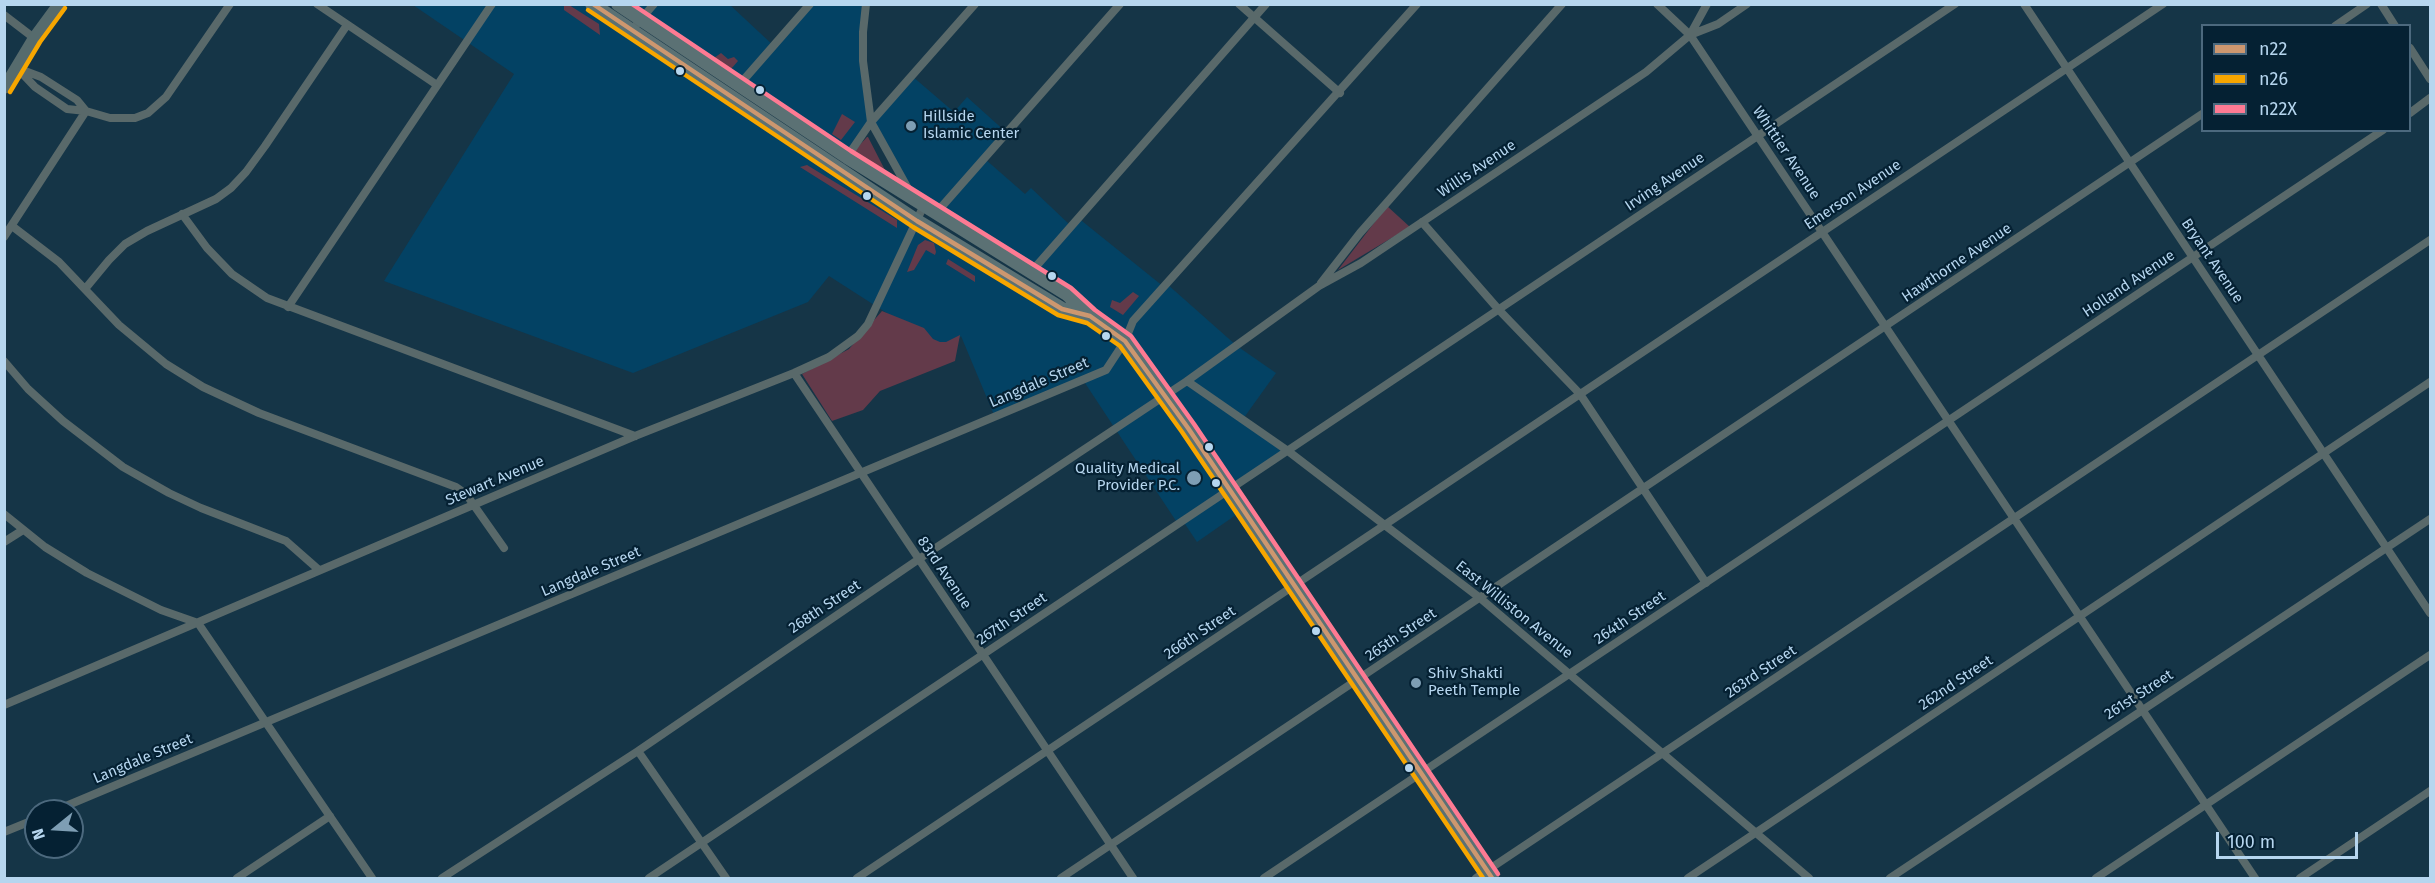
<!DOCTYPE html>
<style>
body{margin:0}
#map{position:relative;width:2435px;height:883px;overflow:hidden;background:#153547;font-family:"Fira Sans",sans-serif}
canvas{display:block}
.frame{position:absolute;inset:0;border:6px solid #b6d6ef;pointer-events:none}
.legend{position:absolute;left:2201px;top:24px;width:210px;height:108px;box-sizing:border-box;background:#052133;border:2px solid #4c697e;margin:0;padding:8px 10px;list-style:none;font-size:18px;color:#b6d6ef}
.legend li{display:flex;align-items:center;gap:12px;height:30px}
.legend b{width:30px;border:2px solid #4c697e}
.north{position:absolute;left:24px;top:799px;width:60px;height:60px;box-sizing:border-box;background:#052133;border:2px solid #4c697e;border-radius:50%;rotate:252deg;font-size:16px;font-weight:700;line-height:24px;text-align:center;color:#b6d6ef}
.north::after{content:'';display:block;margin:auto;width:21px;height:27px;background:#7e9eb4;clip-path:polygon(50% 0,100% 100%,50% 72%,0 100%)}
.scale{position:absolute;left:2216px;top:832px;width:142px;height:27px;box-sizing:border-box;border:3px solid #b6d6ef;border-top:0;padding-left:8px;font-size:18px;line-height:21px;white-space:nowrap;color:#b6d6ef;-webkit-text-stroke:4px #052133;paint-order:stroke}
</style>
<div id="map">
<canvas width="2435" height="883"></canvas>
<div class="frame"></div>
<ul class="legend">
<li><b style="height:8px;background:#cd976f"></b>n22</li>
<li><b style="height:8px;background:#f7a600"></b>n26</li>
<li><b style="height:8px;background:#fe7a93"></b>n22X</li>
</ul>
<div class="north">N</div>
<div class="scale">100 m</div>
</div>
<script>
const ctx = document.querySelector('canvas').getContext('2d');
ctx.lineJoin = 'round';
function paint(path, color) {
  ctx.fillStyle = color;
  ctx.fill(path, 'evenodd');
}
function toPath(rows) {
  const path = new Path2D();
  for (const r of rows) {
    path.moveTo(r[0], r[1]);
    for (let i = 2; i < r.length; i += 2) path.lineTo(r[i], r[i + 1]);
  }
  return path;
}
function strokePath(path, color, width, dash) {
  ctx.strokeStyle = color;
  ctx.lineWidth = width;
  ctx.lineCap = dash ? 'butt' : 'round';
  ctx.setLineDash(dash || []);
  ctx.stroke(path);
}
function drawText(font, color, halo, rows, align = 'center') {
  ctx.font = font + ' "Fira Sans",sans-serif';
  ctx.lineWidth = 4.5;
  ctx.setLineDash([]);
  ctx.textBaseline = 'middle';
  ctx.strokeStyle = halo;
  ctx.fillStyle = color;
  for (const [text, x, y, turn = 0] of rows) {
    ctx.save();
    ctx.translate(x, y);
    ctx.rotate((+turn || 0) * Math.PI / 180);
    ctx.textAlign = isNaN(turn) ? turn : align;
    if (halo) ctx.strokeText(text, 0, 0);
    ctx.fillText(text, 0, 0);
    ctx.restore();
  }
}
const built = toPath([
 [592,4,1062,309,1089,315,915,199,872,122,847,157,618,5,730,5,774,46,810,5,866,5,863,32,871,121,912,76,954,112,967,97,1007,133,985,159,1025,194,1031,188,1070,225,1077,217,1164,287,1167,284,1237,346,1276,373,1243,419,1288,451,1230,490,1243,510,1197,542,1183,521,1178,524,1083,380,994,415,961,336,949,353,829,276,808,302,633,373,384,281,514,74,413,5]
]);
const green = toPath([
 [564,5,569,5,599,24,600,35,564,10],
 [721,53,728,59,734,57,738,61,731,69,714,58],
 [842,114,855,122,841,140,832,134],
 [867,137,868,137,886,172,856,153,856,149],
 [807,165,897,220,897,228,800,167],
 [1387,206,1410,227,1338,270],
 [925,240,934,243,936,252,935,255,926,250,914,270,907,272,918,245],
 [948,259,975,276,975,282,946,264],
 [1133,292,1139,296,1123,315,1110,307,1112,300,1120,303],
 [882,311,924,328,933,339,940,342,946,342,960,335,955,361,880,391,863,410,832,421,802,374,849,349]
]);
const street = toPath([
 [317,4,437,85],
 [866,4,863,32,863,61,871,122,911,194],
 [1239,4,1340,93],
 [1657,4,1690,35,2255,878],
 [2024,4,2430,613],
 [2381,4,2395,26],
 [4,15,34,38],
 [2335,26,2367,4],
 [631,31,654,4],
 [1690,35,1707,4],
 [2410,48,2430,79],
 [740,84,810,4],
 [86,111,77,100,41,77,17,68,35,87,67,109,86,111,110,118,135,118,148,113,166,97,230,4],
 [2410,113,2430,98],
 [847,157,871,122,975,4],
 [937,212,1120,4],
 [182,214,207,248,232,274,267,298,635,436],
 [1422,222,1499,310,1580,394,1706,583],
 [12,226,59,262,119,325,166,364,203,387,259,413,456,487,466,494,504,548],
 [4,237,86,111],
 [1032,271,1266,4],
 [1321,283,1360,233,1562,4],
 [85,289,109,260,125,244,147,231,216,199,231,188,246,172,265,146,347,25],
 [288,307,492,4],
 [4,361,28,389,63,421,123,467,169,493,201,508,286,541,319,570],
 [794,373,1133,878],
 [1187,381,1288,451,1480,598,1809,878],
 [4,514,45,547,87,573,161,610,198,623,372,878],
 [4,542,23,530],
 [4,705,635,436,794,373,829,357,858,336,868,324,924,205],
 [638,751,726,878],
 [54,811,1106,370,1125,341,1133,321,1417,4],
 [4,832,36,819],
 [237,878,330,816],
 [442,878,638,751,919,559,1187,381,1319,286,1361,263,1646,72,1690,35,1718,24,1747,4],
 [649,878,1955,4],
 [857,878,2163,4],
 [1061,878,2202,114],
 [1264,878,2383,130],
 [1476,878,2430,240],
 [1688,878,2430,382],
 [1890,878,2430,519],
 [2096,878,2430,655],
 [2300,878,2430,791]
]);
const secondary = toPath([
 [4,88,34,38,59,4]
]);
const primary = toPath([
 [592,4,917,221,1062,309,1088,315],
 [618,4,847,157,1067,294,1090,316,1125,341,1188,428,1492,878]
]);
const bus1 = toPath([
 [593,4,917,221,1062,309,1090,316,1125,341,1188,428,1492,878]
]);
const bus2 = toPath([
 [588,10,913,227,1058,315,1087,323,1120,346,1182,432,1483,878],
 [10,92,40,42,65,8]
]);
const bus3 = toPath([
 [632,4,851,151,1071,288,1095,310,1131,336,1194,424,1498,874]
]);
const markers = [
 [680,71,5,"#b6d6ef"],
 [760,90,5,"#b6d6ef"],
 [911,126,6,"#7e9eb4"],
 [867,196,5,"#b6d6ef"],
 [1052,276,5,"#b6d6ef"],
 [1106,336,5,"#b6d6ef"],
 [1209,447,5,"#b6d6ef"],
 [1194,478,8,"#7e9eb4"],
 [1216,483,5,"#b6d6ef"],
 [1316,631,5,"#b6d6ef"],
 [1416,683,6,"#7e9eb4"],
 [1409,768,5,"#b6d6ef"]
];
const poiNames = [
 ["Hillside",923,117],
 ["Islamic Center",923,134],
 ["Quality Medical",1180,469,"right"],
 ["Provider P.C.",1180,486,"right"],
 ["Shiv Shakti",1428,674],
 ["Peeth Temple",1428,691]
];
const streetNames = [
 ["Whittier Avenue",1786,153,56],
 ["Willis Avenue",1477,169,-34],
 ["Irving Avenue",1665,182,-34],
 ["Emerson Avenue",1853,195,-34],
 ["Bryant Avenue",2212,261,56],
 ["Hawthorne Avenue",1957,263,-34],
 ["Holland Avenue",2129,284,-34],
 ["Langdale Street",1039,383,-23],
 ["Stewart Avenue",495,481,-23],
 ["Langdale Street",591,572,-23],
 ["83rd Avenue",944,573,56],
 ["268th Street",825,607,-34],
 ["East Williston Avenue",1514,610,39],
 ["264th Street",1630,618,-34],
 ["267th Street",1012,619,-34],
 ["266th Street",1200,633,-34],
 ["265th Street",1401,635,-34],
 ["263rd Street",1761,672,-34],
 ["262nd Street",1956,683,-34],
 ["261st Street",2139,695,-33],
 ["Langdale Street",143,759,-23]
];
paint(built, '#034264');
paint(green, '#633a4a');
strokePath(street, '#59696a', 8);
strokePath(secondary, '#566b6d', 12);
strokePath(primary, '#5b7174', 14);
strokePath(bus1, '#cd976f', 4.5);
strokePath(bus2, '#f7a600', 4.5);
strokePath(bus3, '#fe7a93', 4.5);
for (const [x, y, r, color] of markers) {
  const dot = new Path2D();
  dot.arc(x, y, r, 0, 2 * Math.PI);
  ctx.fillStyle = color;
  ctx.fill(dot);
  strokePath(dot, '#052133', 2);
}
drawText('15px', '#b6d6ef', '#052133', poiNames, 'left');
drawText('15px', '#b6d6ef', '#052133', streetNames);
</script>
